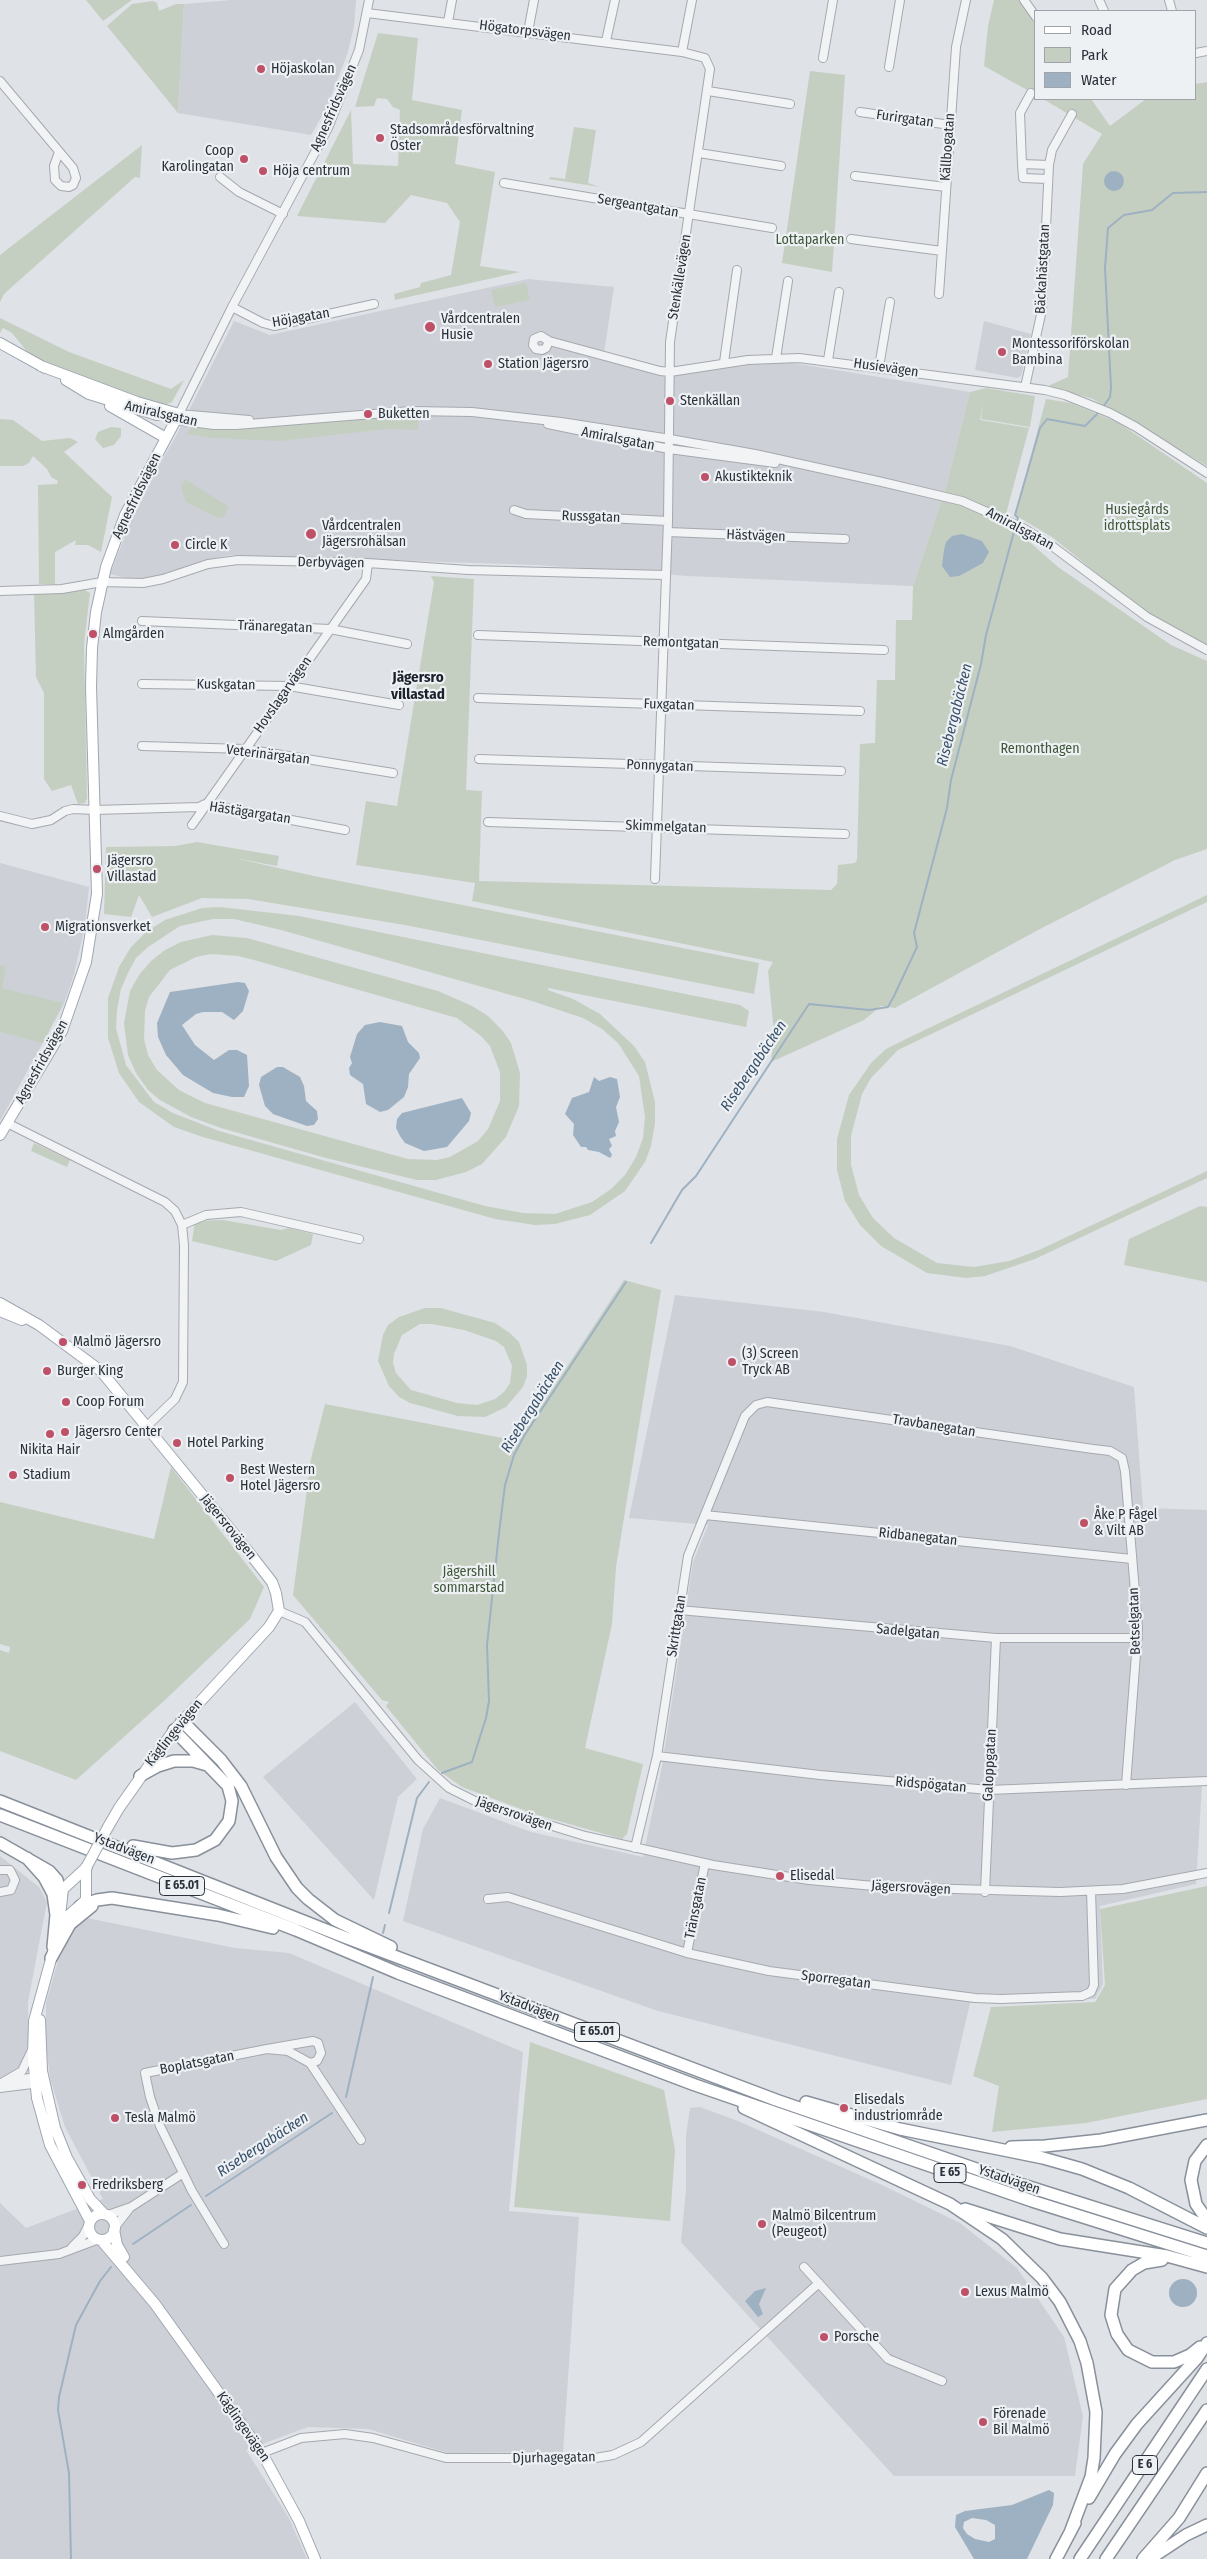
<!DOCTYPE html>
<meta charset="utf-8">
<style>
body{margin:0}
#map{position:relative;width:1207px;height:2559px;overflow:hidden;background:#dfe2e6;font-family:"Fira Sans Condensed",sans-serif}
canvas{display:block}
.legend{position:absolute;left:1034px;top:10px;width:162px;height:90px;box-sizing:border-box;background:#eef1f4;border:1px solid #a0a4aa;margin:0;padding:6px 9px;list-style:none;font-size:15px;color:#2a313b}
.legend li{display:flex;align-items:center;gap:10px;height:25px}
.legend b{width:25px;border:1px solid #a0a4aa}
</style>
<div id="map">
<canvas width="1207" height="2559"></canvas>
<ul class="legend">
<li><b style="height:6px;background:#fff"></b>Road</li>
<li><b style="height:14px;background:#c5cfc1"></b>Park</li>
<li><b style="height:14px;background:#9eb1c2"></b>Water</li>
</ul>
</div>
<script>
const ctx = document.querySelector('canvas').getContext('2d');
ctx.lineJoin = 'round';
function paint(path, color) {
  ctx.fillStyle = color;
  ctx.fill(path, 'evenodd');
}
function toPath(rows) {
  const path = new Path2D();
  for (const r of rows) {
    if (r.length === 3) {
      path.moveTo(r[0] + r[2], r[1]);
      path.arc(r[0], r[1], r[2], 0, 2 * Math.PI);
      continue;
    }
    path.moveTo(r[0], r[1]);
    for (let i = 2; i < r.length; i += 2) path.lineTo(r[i], r[i + 1]);
  }
  return path;
}
function strokePath(path, color, width, dash) {
  ctx.strokeStyle = color;
  ctx.lineWidth = width;
  ctx.lineCap = dash ? 'butt' : 'round';
  ctx.setLineDash(dash || []);
  ctx.stroke(path);
}
function drawText(font, color, halo, rows, align = 'center') {
  ctx.font = font + ' "Fira Sans Condensed",sans-serif';
  ctx.lineWidth = 4.5;
  ctx.setLineDash([]);
  ctx.textBaseline = 'middle';
  ctx.strokeStyle = halo;
  ctx.fillStyle = color;
  for (const [text, x, y, turn = 0] of rows) {
    ctx.save();
    ctx.translate(x, y);
    ctx.rotate((+turn || 0) * Math.PI / 180);
    ctx.textAlign = isNaN(turn) ? turn : align;
    if (halo) ctx.strokeText(text, 0, 0);
    ctx.fillText(text, 0, 0);
    ctx.restore();
  }
}
const built = toPath([
 [232,0,356,0,354,27,347,55,327,107,311,135,178,113,184,4],
 [528,279,614,287,603,360,657,374,732,364,787,362,970,392,947,484,913,586,688,576,537,565,230,555,211,559,148,579,130,579,110,574,139,500,176,436,234,321,270,335],
 [984,321,1031,334,1021,376,1017,378,975,370],
 [0,863,89,887,85,926,73,978,63,1006,0,1121],
 [675,1295,824,1312,1010,1346,1134,1387,1143,1508,1207,1510,1207,1784,1202,1785,1196,1884,1100,1906,1103,1984,1095,1999,970,2003,951,2085,658,2011,403,1921,423,1829,440,1798,531,1832,643,1857,662,1766,693,1562,708,1525,629,1518],
 [355,1702,417,1779,398,1797,374,1900,263,1777],
 [0,1856,39,1887,47,1902,28,2002,28,2043,25,2056,17,2072,0,2079],
 [82,1917,235,1948,289,1953,523,2052,509,2211,579,2217,563,2452,448,2453,368,2429,308,2427,246,2450,289,2518,307,2559,0,2559,0,2203,26,2228,103,2199,65,2127,50,2078,46,2045,46,2003,63,1943],
 [700,2107,738,2121,882,2185,960,2223,1017,2268,1064,2337,1083,2416,1075,2476,894,2476,681,2242,686,2190,686,2135,690,2108]
]);
const green = toPath([
 [86,0,132,0,103,21],
 [994,0,1021,0,1036,21,1036,95,984,66,988,26],
 [153,1,157,3,159,11,176,4,184,4,178,113,107,26,132,4],
 [378,33,418,38,412,100,462,110,455,164,495,172,480,266,520,272,395,300,394,294,420,287,421,283,451,275,460,222,447,203,411,195,385,223,297,216,351,110,353,164,398,166,400,110,393,107,387,99,377,98,374,106,355,107],
 [810,71,845,75,832,272,782,263],
 [1207,82,1207,466,1093,399,1048,386,1068,377,1083,164,1102,134,1043,99,1091,99,1110,126,1146,99,1196,99,1196,84],
 [574,127,596,130,588,183,600,187,549,179,550,177,565,179],
 [142,145,140,178,135,177,4,294,0,302,0,255],
 [526,283,530,300,495,307,491,290],
 [0,318,69,352,171,389,184,380,172,402,161,407,65,373,29,354,12,333,3,328,0,333],
 [986,388,1035,396,1030,427,981,419,983,402,980,420,1029,428,1003,525,1025,538,1058,567,1171,645,1207,661,1207,849,1175,860,1038,930,895,1008,881,1006,864,1020,771,1062,774,1032,768,971,773,962,472,901,475,883,356,865,366,801,397,806,434,582,431,576,474,579,466,790,482,791,479,881,831,890,837,884,838,865,855,863,857,860,860,744,875,743,877,680,895,680,896,620,912,620,913,586,947,484,970,392],
 [1046,399,1071,403,1119,423,1207,483,1207,646,1148,615,1052,537,1015,515],
 [419,414,418,430,387,429,280,441,213,438,187,434,192,426,219,429,252,427],
 [0,419,13,420,42,441,70,438,78,442,64,452,112,497,101,552,88,545,75,545,76,540,55,552,55,584,39,584,38,485,57,484,58,481,51,477,47,469,33,456,29,463,23,466,0,466],
 [111,427,121,428,121,436,114,445,103,448,95,439,98,432],
 [185,479,229,507,224,517,218,518,186,502,181,488],
 [83,589,90,593,84,644,87,798,85,803,78,804,71,785,52,791,44,779,44,693,36,677,34,594],
 [197,842,279,856,277,866,234,858,314,876,759,963,754,994,405,925,248,899,202,898,152,917,139,895,131,917,104,914,106,847,176,846],
 [1207,895,1207,902,898,1050,871,1078,862,1094,851,1136,851,1165,859,1195,873,1218,894,1238,937,1263,974,1267,1009,1261,1039,1250,1207,1171,1207,1178,1035,1259,985,1276,966,1278,927,1273,881,1246,860,1225,845,1201,837,1170,837,1139,849,1095,871,1063,886,1049,906,1039],
 [220,907,299,916,740,1005,749,1011,746,1027,548,988,548,990,573,999,600,1014,634,1046,645,1062,655,1102,655,1123,651,1146,645,1162,625,1191,590,1215,555,1224,535,1225,495,1219,203,1137,174,1127,139,1102,119,1073,108,1038,108,998,119,967,131,947,146,932,165,920,202,908],
 [213,919,234,919,281,930,532,1001,583,1018,602,1029,618,1043,639,1076,645,1117,643,1138,636,1157,625,1175,611,1189,592,1202,555,1214,523,1213,485,1206,219,1131,173,1113,154,1102,126,1065,116,1028,117,1010,121,989,128,973,136,958,148,947,180,926],
 [212,935,247,938,438,991,472,1006,488,1016,502,1030,511,1043,520,1073,519,1106,506,1137,482,1164,466,1172,436,1180,417,1180,326,1158,221,1128,191,1117,160,1100,148,1090,136,1073,128,1055,124,1023,130,991,139,975,151,961,165,950,181,942],
 [210,954,238,956,254,960,457,1018,481,1036,490,1046,500,1072,500,1101,488,1129,478,1141,450,1157,437,1160,408,1159,205,1103,179,1090,157,1070,148,1055,144,1039,145,1011,149,997,170,970,196,957],
 [0,965,6,967,2,988,63,1003,43,1043,0,1032],
 [34,1143,70,1160,67,1167,31,1151],
 [1200,1206,1207,1207,1207,1282,1124,1265,1129,1239],
 [223,1220,281,1230,289,1228,313,1234,311,1245,276,1261,192,1241,195,1221],
 [624,1280,661,1290,616,1567,612,1624,585,1748,643,1764,627,1834,622,1839,534,1814,462,1787,438,1770,386,1706,389,1702,382,1700,293,1595,311,1459,325,1404,518,1441],
 [425,1308,441,1308,495,1323,510,1333,519,1342,527,1365,527,1376,523,1387,506,1407,485,1417,458,1416,410,1403,399,1397,389,1386,378,1361,383,1335,388,1325,399,1317],
 [420,1324,432,1324,464,1330,496,1341,504,1347,512,1366,510,1383,504,1392,495,1399,477,1405,457,1403,411,1390,396,1373,393,1363,394,1354,402,1335],
 [171,1467,264,1587,250,1619,165,1700,76,1780,0,1751,0,1650,9,1653,10,1647,0,1644,0,1502,154,1539],
 [1207,1886,1207,2099,1086,2123,992,2132,999,2086,973,2076,991,2007,1095,2002,1105,1985,1100,1909],
 [530,2042,664,2090,675,2150,670,2221,514,2207]
]);
const water = toPath([
 [1114,181,10],
 [962,534,982,541,989,552,983,563,959,576,950,577,942,566,944,550,946,542,952,536],
 [238,982,245,983,249,991,243,1011,234,1020,222,1012,203,1012,196,1014,182,1025,195,1045,214,1060,229,1050,237,1050,247,1055,249,1086,244,1097,232,1097,213,1093,183,1075,166,1055,158,1037,157,1023,170,992],
 [380,1022,402,1026,408,1042,419,1053,420,1058,409,1074,408,1087,404,1097,388,1110,380,1112,366,1104,363,1084,350,1075,349,1068,352,1063,350,1057,357,1034,365,1025],
 [277,1067,283,1067,300,1077,304,1086,306,1101,317,1111,318,1119,314,1125,307,1126,273,1114,265,1106,259,1085,261,1077],
 [594,1077,599,1081,610,1077,617,1079,620,1097,616,1107,619,1122,615,1131,616,1136,609,1139,612,1146,609,1149,612,1155,610,1158,599,1152,588,1150,586,1147,581,1147,573,1135,574,1124,565,1114,572,1098,589,1092],
 [462,1098,471,1113,469,1121,447,1147,424,1151,405,1143,400,1136,396,1128,397,1119,402,1113],
 [1183,2293,14],
 [766,2288,759,2304,763,2314,758,2317,745,2301,755,2291],
 [1049,2490,1054,2493,1053,2505,1027,2559,974,2559,955,2527,956,2515,965,2511,1012,2505],
 [972,2518,986,2520,995,2525,995,2539,989,2542,975,2539,967,2534,963,2528,964,2522]
]);
const stream = toPath([
 [1103,407,1110,397,1111,388,1105,268,1108,228,1124,215,1152,210,1173,193,1207,192],
 [1016,524,1018,518,1015,515,1040,428,1047,419,1085,426,1100,411],
 [651,1243,682,1190,696,1176,809,1004,869,1010,888,1007,894,996,917,947,914,933,947,808,951,780,981,664,986,635,1015,528],
 [442,1773,472,1762,486,1718,489,1701,487,1645,499,1533,505,1485,514,1455,524,1436,626,1282],
 [389,1913,417,1798,429,1782],
 [383,1933,385,1925],
 [346,2097,373,1977],
 [206,2196,332,2113],
 [133,2244,191,2205],
 [71,2559,69,2473,58,2410,59,2397,76,2325,100,2281,111,2267]
]);
const minor = toPath([
 [1024,0,1036,17],
 [1099,0,1104,11],
 [1169,0,1172,11],
 [367,13,682,52],
 [448,22,452,0],
 [528,32,534,0],
 [606,41,615,0],
 [1196,53,1207,51],
 [823,58,833,0],
 [889,67,900,0],
 [0,81,73,168,76,178,73,185,69,187,61,186,55,180,54,166,59,152],
 [708,91,790,104],
 [860,112,950,125],
 [699,153,781,166],
 [1022,164,1020,113,1031,93],
 [1049,165,1052,150,1072,114],
 [855,176,946,187],
 [220,177,239,192,283,214],
 [504,183,772,228],
 [851,239,942,251],
 [939,294,956,47,966,0],
 [232,307,263,323,274,326,374,304],
 [549,341,546,348,542,350,536,349,533,345,534,339,541,336,549,341,660,371,670,372,748,360,799,358,1045,390,1065,395,1110,413,1136,427,1207,473],
 [776,358,788,281],
 [828,360,839,292],
 [724,362,737,270],
 [879,367,890,302],
 [1025,387,1042,310,1049,165,1022,164,1023,178,1048,179],
 [175,420,214,425,236,425,411,411,472,412,561,422,670,439,755,454,882,482,962,501,1023,528,1052,546,1147,617,1207,650],
 [249,420,179,414,232,307,328,128,359,50,369,0],
 [548,424,669,449,775,463],
 [514,510,526,514,668,521],
 [668,532,845,539],
 [0,591,62,589,102,582,143,583,163,579,208,564,238,560,368,563,468,570,665,575],
 [142,621,330,629,407,644],
 [478,635,884,650],
 [142,684,289,686,399,705],
 [478,698,860,711],
 [142,746,245,749,393,773],
 [479,759,841,771],
 [0,816,32,824,51,820,65,811,73,809,95,810,199,807,205,804,345,830],
 [488,822,845,834],
 [192,825,366,579,368,563],
 [655,879,668,521,670,342,710,69,705,58,682,52,692,0],
 [7,1123,165,1202,175,1211,182,1225,184,1245,183,1382,175,1399,146,1427],
 [182,1225,206,1215,241,1212,359,1239],
 [705,1515,1132,1559],
 [679,1610,996,1638,1138,1638],
 [279,1611,305,1622,418,1760,449,1788,481,1804,585,1836,713,1865,809,1880,885,1887,1060,1892,1123,1889,1207,1873],
 [657,1756,820,1775,989,1790,1207,1781],
 [635,1848,657,1756,688,1556,745,1416,756,1405,767,1402,1093,1449,1110,1451,1122,1458,1125,1471,1138,1628,1126,1785],
 [0,1870,10,1870,15,1880,11,1890,0,1892],
 [985,1892,996,1638],
 [488,1899,508,1897,687,1953,769,1971,975,1998,1001,1999,1082,1996,1091,1992,1094,1985,1091,1891],
 [687,1953,705,1863],
 [310,2063,361,2140],
 [13,2080,39,2077],
 [0,2084,22,2071,31,2052],
 [0,2088,40,2083],
 [108,2215,131,2207,182,2174],
 [115,2227,129,2209],
 [224,2244,192,2191,160,2126,150,2097,145,2073,267,2049,288,2051,310,2063,317,2061,321,2053,318,2043,313,2041,267,2049],
 [72,2247,83,2236,89,2224],
 [0,2261,59,2254,99,2239],
 [804,2267,888,2359,942,2381],
 [262,2453,301,2438,345,2434,373,2438,446,2458,595,2458,613,2455,641,2442,819,2283]
]);
const major = toPath([
 [0,343,45,368],
 [66,380,89,394,157,415],
 [110,406,166,438],
 [0,1135,62,1031,86,962,97,894,91,687,92,648,96,612,106,567,125,515,179,414,137,402,41,366],
 [0,1303,39,1325,101,1371,244,1546,272,1582,276,1593,279,1611,269,1627,174,1730,119,1808,108,1827],
 [0,1311,22,1320],
 [60,1916,63,1889,87,1867],
 [58,1936,68,1916,86,1900,86,1867],
 [53,1952,34,2021,33,2057,37,2098,50,2145,90,2221],
 [40,2020,42,2071,55,2128,67,2158,90,2199,104,2214],
 [102,2227,13],
 [114,2230,117,2245,124,2257],
 [101,2240,155,2304,262,2453,299,2521,315,2559]
]);
const highway = toPath([
 [182,1721,221,1760,241,1786,276,1857,297,1888,308,1899,335,1920,391,1947],
 [140,1776,158,1766,174,1761,193,1761,207,1765],
 [0,1801,344,1937,776,2100,1023,2185,1207,2243],
 [0,1815,296,1930,398,1973,695,2085,1032,2201,1207,2256],
 [0,1843,49,1871,57,1880,61,1894],
 [133,1846,172,1853,196,1850,215,1840,229,1821,232,1801,228,1786,174,1730],
 [27,1858,44,1877,53,1894,56,1915,53,1947],
 [80,1906,97,1900,112,1898,218,1915,273,1928],
 [51,1958,70,1924,92,1906],
 [806,2102,900,2129,1043,2158,1082,2169,1129,2188,1207,2228],
 [744,2108,950,2204,1002,2239,1042,2278,1060,2302,1080,2341,1087,2363,1096,2412,1094,2458,1091,2477,1071,2530],
 [1207,2145,1195,2161,1191,2180,1196,2204,1207,2220],
 [1011,2147,1045,2146,1101,2140,1207,2120],
 [965,2209,1060,2239,1167,2256,1207,2267],
 [1162,2260,1144,2263,1132,2270,1115,2289,1111,2315,1117,2334,1128,2350,1152,2362,1174,2362,1190,2355,1200,2347],
 [1089,2498,1115,2454,1137,2424,1197,2358,1207,2343],
 [1151,2558,1186,2535,1207,2525],
 [1056,2559,1075,2523],
 [1080,2559,1207,2369],
 [1106,2559,1207,2410],
 [1143,2559,1179,2518,1207,2473]
]);
const majorBridge = toPath([
 [87,1866,108,1827]
]);
const markers = [
 [261,69,5,"#be5167"],
 [380,138,5,"#be5167"],
 [244,159,5,"#be5167"],
 [263,171,5,"#be5167"],
 [430,327,6,"#be5167"],
 [1002,352,5,"#be5167"],
 [488,364,5,"#be5167"],
 [670,401,5,"#be5167"],
 [368,414,5,"#be5167"],
 [705,477,5,"#be5167"],
 [311,534,6,"#be5167"],
 [175,545,5,"#be5167"],
 [93,634,5,"#be5167"],
 [97,869,5,"#be5167"],
 [45,927,5,"#be5167"],
 [63,1342,5,"#be5167"],
 [732,1362,5,"#be5167"],
 [47,1371,5,"#be5167"],
 [66,1402,5,"#be5167"],
 [65,1432,5,"#be5167"],
 [50,1434,5,"#be5167"],
 [177,1443,5,"#be5167"],
 [13,1475,5,"#be5167"],
 [230,1478,5,"#be5167"],
 [1084,1523,5,"#be5167"],
 [780,1876,5,"#be5167"],
 [844,2108,5,"#be5167"],
 [115,2118,5,"#be5167"],
 [82,2185,5,"#be5167"],
 [762,2224,5,"#be5167"],
 [965,2292,5,"#be5167"],
 [824,2337,5,"#be5167"],
 [983,2422,5,"#be5167"]
];
const shields = [
 [182,1886,45],
 [597,2032,45],
 [950,2173,32],
 [1145,2465,25]
];
const shieldNames = [
 ["E 65.01",182,1886],
 ["E 65.01",597,2032],
 ["E 65",950,2173],
 ["E 6",1145,2465]
];
const streetNames = [
 ["Högatorpsvägen",525,31,7],
 ["Agnesfridsvägen",334,108,-66],
 ["Furirgatan",905,119,8],
 ["Källbogatan",948,147,-86],
 ["Sergeantgatan",638,206,10],
 ["Bäckahästgatan",1043,269,-87],
 ["Stenkällevägen",680,277,-81],
 ["Höjagatan",301,318,-10],
 ["Husievägen",886,368,8],
 ["Amiralsgatan",161,414,13],
 ["Amiralsgatan",618,439,11],
 ["Agnesfridsvägen",137,496,-64],
 ["Russgatan",591,517,2],
 ["Amiralsgatan",1020,529,28],
 ["Hästvägen",756,536,2],
 ["Derbyvägen",331,563,1],
 ["Tränaregatan",275,627,2],
 ["Remontgatan",681,643,2],
 ["Kuskgatan",226,685,1],
 ["Hovslagarvägen",283,695,-55],
 ["Fuxgatan",669,705,2],
 ["Veterinärgatan",268,755,7],
 ["Ponnygatan",660,766,2],
 ["Hästägargatan",250,813,9],
 ["Skimmelgatan",666,827,2],
 ["Agnesfridsvägen",42,1062,-61],
 ["Travbanegatan",934,1426,9],
 ["Jägersrovägen",228,1527,51],
 ["Ridbanegatan",918,1537,6],
 ["Betselgatan",1135,1621,-92],
 ["Skrittgatan",677,1626,-81],
 ["Sadelgatan",908,1632,5],
 ["Käglingevägen",174,1733,-51],
 ["Galoppgatan",990,1765,-87],
 ["Ridspögatan",931,1785,5],
 ["Jägersrovägen",514,1814,19],
 ["Ystadvägen",124,1849,21],
 ["Jägersrovägen",911,1888,3],
 ["Tränsgatan",696,1908,-79],
 ["Sporregatan",836,1980,7],
 ["Ystadvägen",529,2007,21],
 ["Boplatsgatan",197,2063,-11],
 ["Ystadvägen",1009,2180,19],
 ["Käglingevägen",243,2427,55],
 ["Djurhagegatan",554,2458,-1]
];
const poiNames = [
 ["Höjaskolan",271,69],
 ["Stadsområdesförvaltning",390,130],
 ["Öster",390,146],
 ["Coop",234,151,"right"],
 ["Karolingatan",234,167,"right"],
 ["Höja centrum",273,171],
 ["Vårdcentralen",441,319],
 ["Husie",441,335],
 ["Montessoriförskolan",1012,344],
 ["Bambina",1012,360],
 ["Station Jägersro",498,364],
 ["Stenkällan",680,401],
 ["Buketten",378,414],
 ["Akustikteknik",715,477],
 ["Vårdcentralen",322,526],
 ["Jägersrohälsan",322,542],
 ["Circle K",185,545],
 ["Almgården",103,634],
 ["Jägersro",107,861],
 ["Villastad",107,877],
 ["Migrationsverket",55,927],
 ["Malmö Jägersro",73,1342],
 ["(3) Screen",742,1354],
 ["Tryck AB",742,1370],
 ["Burger King",57,1371],
 ["Coop Forum",76,1402],
 ["Jägersro Center",75,1432],
 ["Hotel Parking",187,1443],
 ["Nikita Hair",50,1450,"center"],
 ["Best Western",240,1470],
 ["Hotel Jägersro",240,1486],
 ["Stadium",23,1475],
 ["Åke P Fågel",1094,1515],
 ["& Vilt AB",1094,1531],
 ["Elisedal",790,1876],
 ["Elisedals",854,2100],
 ["industriområde",854,2116],
 ["Tesla Malmö",125,2118],
 ["Fredriksberg",92,2185],
 ["Malmö Bilcentrum",772,2216],
 ["(Peugeot)",772,2232],
 ["Lexus Malmö",975,2292],
 ["Porsche",834,2337],
 ["Förenade",993,2414],
 ["Bil Malmö",993,2430]
];
const parkNames = [
 ["Lottaparken",810,240],
 ["Husiegårds",1137,510],
 ["idrottsplats",1137,526],
 ["Remonthagen",1040,749],
 ["Jägershill",469,1572],
 ["sommarstad",469,1588]
];
const neighbourhoodNames = [
 ["Jägersro",418,678],
 ["villastad",418,695]
];
const waterNames = [
 ["Risebergabäcken",955,715,-76],
 ["Risebergabäcken",754,1066,-56],
 ["Risebergabäcken",533,1407,-58],
 ["Risebergabäcken",263,2145,-33]
];
paint(built, '#cdd1d7');
paint(green, '#c5cfc1');
paint(water, '#9eb1c2');
strokePath(stream, '#9eb1c2', 2);
strokePath(minor, '#a5a9af', 10);
strokePath(major, '#9fa7b1', 12);
strokePath(highway, '#88909b', 14);
strokePath(minor, '#f1f3f5', 8);
strokePath(major, '#fff', 10);
strokePath(highway, '#fff', 11);
strokePath(majorBridge, '#9fa7b1', 12, []);
strokePath(majorBridge, '#fff', 10);
for (const [x, y, r, color] of markers) {
  const dot = new Path2D();
  dot.arc(x, y, r, 0, 2 * Math.PI);
  ctx.fillStyle = color;
  ctx.fill(dot);
  strokePath(dot, '#eef1f4', 2);
}
for (const [x, y, w] of shields) {
  const box = new Path2D();
  box.roundRect(x - w / 2, y - 9.5, w, 19, 4);
  ctx.fillStyle = '#eef1f4';
  ctx.fill(box);
  strokePath(box, '#2a313b', 1);
}
drawText('bold 12px', '#2a313b', null, shieldNames);
drawText('14px', '#2a313b', '#eef1f4', streetNames);
drawText('14px', '#2a313b', '#eef1f4', poiNames, 'left');
drawText('14px', '#3f5638', '#eef1f4', parkNames);
drawText('bold 15px', '#1c222c', '#eef1f4', neighbourhoodNames);
drawText('italic 15px', '#39516b', '#eef1f4', waterNames);
</script>
